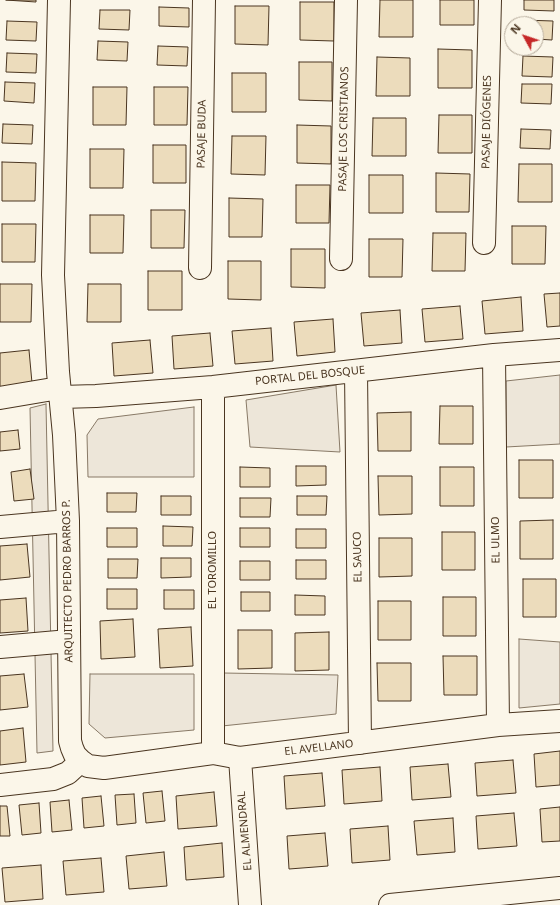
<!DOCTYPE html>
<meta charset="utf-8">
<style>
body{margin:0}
#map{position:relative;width:560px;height:905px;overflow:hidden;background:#fbf6e9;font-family:"Noto Sans",sans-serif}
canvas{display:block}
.north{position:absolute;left:504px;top:16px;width:40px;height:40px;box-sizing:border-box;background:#fbf6e9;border:1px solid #b4a999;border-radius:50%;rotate:310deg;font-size:11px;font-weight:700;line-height:16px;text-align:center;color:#4a3520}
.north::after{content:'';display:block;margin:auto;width:14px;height:18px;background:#c62828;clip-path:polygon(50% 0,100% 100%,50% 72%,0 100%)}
</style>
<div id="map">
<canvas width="560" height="905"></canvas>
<div class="north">N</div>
</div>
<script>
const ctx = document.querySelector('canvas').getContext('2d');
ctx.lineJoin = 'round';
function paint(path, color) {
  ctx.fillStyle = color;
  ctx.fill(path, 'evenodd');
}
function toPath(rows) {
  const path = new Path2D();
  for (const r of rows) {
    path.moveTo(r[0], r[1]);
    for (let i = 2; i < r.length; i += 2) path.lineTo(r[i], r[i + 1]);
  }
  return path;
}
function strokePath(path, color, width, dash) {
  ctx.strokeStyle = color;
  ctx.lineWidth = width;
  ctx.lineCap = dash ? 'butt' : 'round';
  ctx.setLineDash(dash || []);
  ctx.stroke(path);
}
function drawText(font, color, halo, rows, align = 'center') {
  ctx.font = font + ' "Noto Sans",sans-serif';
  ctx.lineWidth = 3;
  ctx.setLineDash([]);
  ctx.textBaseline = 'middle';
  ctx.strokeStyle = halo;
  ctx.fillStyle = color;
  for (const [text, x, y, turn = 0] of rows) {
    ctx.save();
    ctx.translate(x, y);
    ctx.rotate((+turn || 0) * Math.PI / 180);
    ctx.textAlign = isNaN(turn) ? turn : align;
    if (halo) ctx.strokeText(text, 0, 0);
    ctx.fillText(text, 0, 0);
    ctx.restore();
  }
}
const green = toPath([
 [560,375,560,444,506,447,506,381,560,375],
 [336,385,340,452,250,447,246,400,336,385],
 [46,404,53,751,37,753,30,408,46,404],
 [194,407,194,477,88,477,87,435,98,419,194,407],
 [519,639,560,642,560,704,519,708,519,639],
 [223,673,338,675,336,714,222,726,223,673],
 [90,674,194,674,194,730,105,738,89,724,90,674]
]);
const building = toPath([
 [6,0,36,0,36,2,6,0],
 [380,0,413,0,413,37,379,37,380,0],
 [440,0,474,0,474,25,440,25,440,0],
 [524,0,554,0,554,11,524,10,524,0],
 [300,2,334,2,334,41,300,40,300,2],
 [235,6,269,6,268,45,235,44,235,6],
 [159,7,189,8,189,27,159,26,159,7],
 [100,10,130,10,129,30,99,29,100,10],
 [523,20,553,21,552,40,536,39,536,24,523,24,523,20],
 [7,21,37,22,36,41,6,40,7,21],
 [98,41,128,42,127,61,97,60,98,41],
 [158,46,188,47,187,66,157,65,158,46],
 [438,49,472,50,472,88,438,88,438,49],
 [7,53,37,54,36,73,6,72,7,53],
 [523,56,553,57,552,77,522,76,523,56],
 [377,57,410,58,410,96,376,96,377,57],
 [299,62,332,62,332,101,299,100,299,62],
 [232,73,266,73,266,112,232,112,232,73],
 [5,82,35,83,34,103,4,101,5,82],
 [522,84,552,84,551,104,521,103,522,84],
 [93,87,127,87,126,125,93,125,93,87],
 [154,87,188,87,187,125,154,125,154,87],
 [439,115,472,115,472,153,438,153,439,115],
 [373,118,406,118,406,156,372,156,373,118],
 [3,124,33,125,32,144,2,143,3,124],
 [297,125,331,126,331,164,297,163,297,125],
 [521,129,551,130,550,149,520,148,521,129],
 [232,136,266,136,265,175,231,174,232,136],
 [153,145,186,145,186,183,153,183,153,145],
 [90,149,124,149,123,188,90,188,90,149],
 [2,162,36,163,35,201,2,201,2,162],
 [519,164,552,164,552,202,518,202,519,164],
 [436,173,470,174,469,212,436,212,436,173],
 [369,175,403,175,403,213,369,213,369,175],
 [296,185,330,185,329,223,296,223,296,185],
 [229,198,263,199,262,237,229,237,229,198],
 [151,210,185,210,184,248,151,248,151,210],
 [90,215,124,215,123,253,90,253,90,215],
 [2,224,36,224,35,262,2,262,2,224],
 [512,226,546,226,545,264,512,264,512,226],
 [433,233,466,233,465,271,432,271,433,233],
 [369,239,403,239,402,277,369,277,369,239],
 [291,249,325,249,325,288,291,287,291,249],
 [228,261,261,261,261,300,228,299,228,261],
 [148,271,182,271,182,310,148,310,148,271],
 [0,284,32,284,31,322,0,322,0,284],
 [88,284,121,284,121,322,87,322,88,284],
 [560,293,560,326,547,327,544,294,560,293],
 [521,297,523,331,485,334,482,301,521,297],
 [460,306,463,339,425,342,422,309,460,306],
 [400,310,402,343,364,346,361,313,400,310],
 [333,319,335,352,297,356,294,322,333,319],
 [271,328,273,361,235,364,232,331,271,328],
 [210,333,213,366,174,369,172,336,210,333],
 [150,340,153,373,114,376,112,343,150,340],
 [29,350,32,383,0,387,0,353,29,350],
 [440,406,473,406,473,444,439,444,440,406],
 [411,412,411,451,378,451,377,413,411,412],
 [18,430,20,449,0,451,0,432,18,430],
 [519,460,553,460,553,498,519,498,519,460],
 [296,466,326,466,326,485,296,486,296,466],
 [240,467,270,468,270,487,240,487,240,467],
 [440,467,474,467,474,506,440,506,440,467],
 [30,469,34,499,14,501,11,472,30,469],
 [378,476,412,476,412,514,379,515,378,476],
 [107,493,137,493,136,512,107,512,107,493],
 [161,496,191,496,191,515,161,515,161,496],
 [297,496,327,496,326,515,297,515,297,496],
 [240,498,271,498,270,517,240,517,240,498],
 [553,520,553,559,520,559,520,521,553,520],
 [163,526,193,527,192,546,163,546,163,526],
 [107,528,137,528,137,547,107,547,107,528],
 [240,528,270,528,270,547,240,547,240,528],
 [296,529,326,529,326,548,296,548,296,529],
 [442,532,475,532,475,570,442,570,442,532],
 [379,538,412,538,412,576,379,577,379,538],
 [27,544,30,577,0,580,0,546,27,544],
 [161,558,191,558,191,577,161,578,161,558],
 [108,559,138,559,137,578,108,578,108,559],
 [296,560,326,560,326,579,296,579,296,560],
 [240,561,270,561,270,580,240,580,240,561],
 [523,579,556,579,556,617,523,617,523,579],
 [107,589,137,589,137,609,107,609,107,589],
 [164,590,194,590,194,609,164,609,164,590],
 [241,592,270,592,270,611,241,611,241,592],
 [295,595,325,596,325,615,295,615,295,595],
 [443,597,476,597,476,636,443,636,443,597],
 [26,598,28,631,0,633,0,600,26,598],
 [378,601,411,601,411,640,378,640,378,601],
 [133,619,135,657,101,659,100,621,133,619],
 [191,627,193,666,160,668,158,629,191,627],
 [238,630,272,630,272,668,238,669,238,630],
 [329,632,329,670,295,671,295,633,329,632],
 [443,656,477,656,477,695,444,695,443,656],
 [377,663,411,663,411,701,378,701,377,663],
 [24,674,28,707,0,710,0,676,24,674],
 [23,728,26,762,0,765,0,731,23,728],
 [560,751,560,785,536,787,534,754,560,751],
 [513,760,516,793,477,796,475,763,513,760],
 [448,764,451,797,412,800,410,767,448,764],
 [380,767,382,801,344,804,342,770,380,767],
 [322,773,325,806,286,809,284,776,322,773],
 [162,791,165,821,146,823,143,793,162,791],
 [214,792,217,826,178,829,176,796,214,792],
 [134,794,136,823,117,825,115,795,134,794],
 [101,796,104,826,84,828,82,798,101,796],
 [69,800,72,830,52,832,50,802,69,800],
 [39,803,41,833,22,835,19,805,39,803],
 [0,806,7,806,10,836,0,836,0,806],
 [560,807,560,841,542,842,540,809,560,807],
 [514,813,517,846,478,849,476,816,514,813],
 [453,818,455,852,417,855,414,821,453,818],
 [388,826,390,860,352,863,350,829,388,826],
 [325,833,328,866,289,869,287,836,325,833],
 [222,843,224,877,186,880,184,847,222,843],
 [164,852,167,886,129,889,126,856,164,852],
 [101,858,104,892,66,895,63,861,101,858],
 [41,865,43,899,5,902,2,868,41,865]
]);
const minor = toPath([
 [59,0,53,275,58,372,64,435,68,521,70,741,72,748,75,755,81,761,88,766,104,768,213,753,240,758,498,725,560,721],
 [484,243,490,0],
 [341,259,346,0],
 [200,268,204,0],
 [494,355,498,725],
 [356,371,360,743],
 [61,397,96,396,213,387,494,355,560,350],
 [0,398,59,388],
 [0,527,68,521],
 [0,647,69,641],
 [213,753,213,387],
 [240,758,250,905],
 [0,785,53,779,68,773,81,761]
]);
const tertiary = toPath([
 [390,905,560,888]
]);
const streetNames = [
 ["PASAJE DIÓGENES",487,122,-89],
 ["PASAJE LOS CRISTIANOS",344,129,-89],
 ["PASAJE BUDA",202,134,-89],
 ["PORTAL DEL BOSQUE",310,376,-6],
 ["EL ULMO",496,540,-91],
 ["EL SAUCO",358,557,-91],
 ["EL TOROMILLO",213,570,-90],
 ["ARQUITECTO PEDRO BARROS P.",68,581,-91],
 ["EL AVELLANO",319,748,-7],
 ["EL ALMENDRAL",245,831,-95]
];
paint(green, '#ede6d9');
strokePath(green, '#887966', 1);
paint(building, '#ecdcbc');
strokePath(building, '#4a3520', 1);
strokePath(minor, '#4a3520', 24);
strokePath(tertiary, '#4a3520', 24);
strokePath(minor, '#fbf6e9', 22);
strokePath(tertiary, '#fbf6e9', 22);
drawText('11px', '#4a3520', '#fbf6e9', streetNames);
</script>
